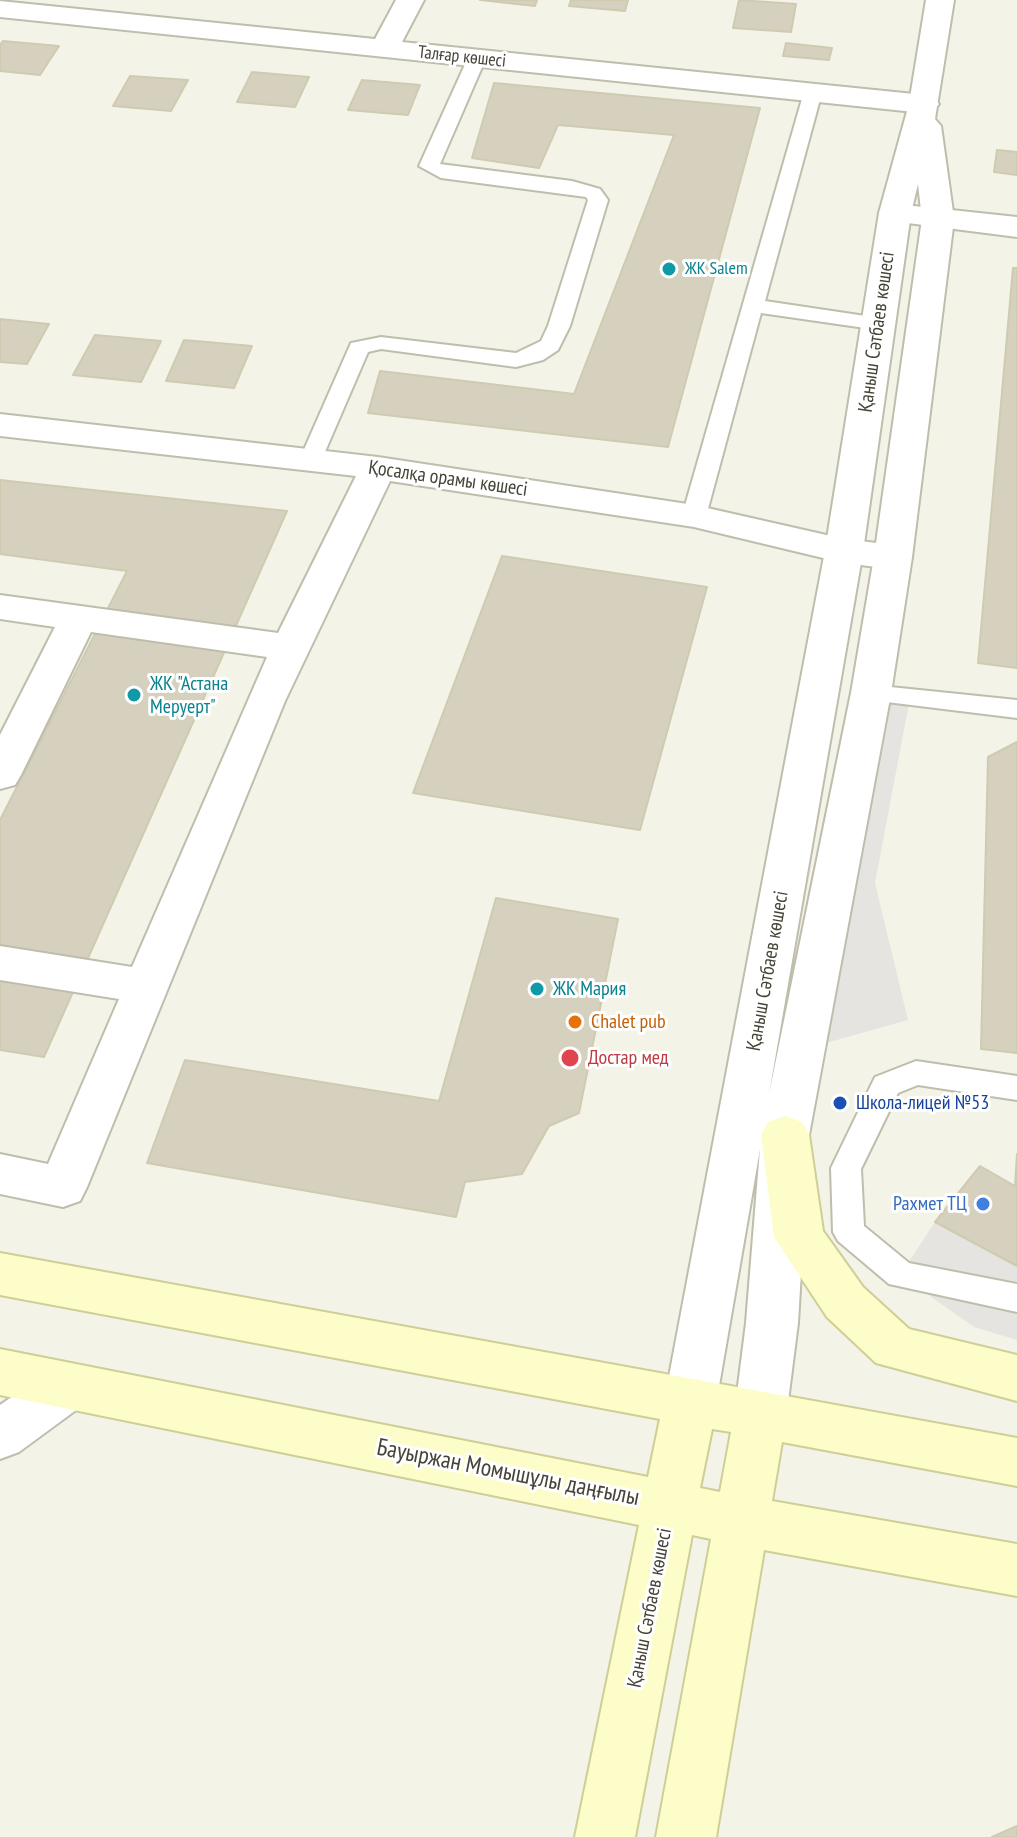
<!DOCTYPE html>
<meta charset="utf-8">
<style>
body{margin:0}
canvas{display:block;background:#f3f3e8}
</style>
<canvas width="1017" height="1837"></canvas>
<script>
const ctx = document.querySelector('canvas').getContext('2d');
ctx.lineJoin = 'round';
function paint(path, color) {
  ctx.fillStyle = color;
  ctx.fill(path, 'evenodd');
}
function toPath(rows) {
  const path = new Path2D();
  for (const r of rows) {
    path.moveTo(r[0], r[1]);
    for (let i = 2; i < r.length; i += 2) path.lineTo(r[i], r[i + 1]);
  }
  return path;
}
function strokePath(path, color, width, dash) {
  ctx.strokeStyle = color;
  ctx.lineWidth = width;
  ctx.lineCap = dash ? 'butt' : 'round';
  ctx.setLineDash(dash || []);
  ctx.stroke(path);
}
function drawText(font, color, halo, rows, align = 'center') {
  ctx.font = font + ' "PT Sans Narrow",sans-serif';
  ctx.lineWidth = 6;
  ctx.setLineDash([]);
  ctx.textBaseline = 'middle';
  ctx.strokeStyle = halo;
  ctx.fillStyle = color;
  for (const [text, x, y, turn = 0] of rows) {
    ctx.save();
    ctx.translate(x, y);
    ctx.rotate((+turn || 0) * Math.PI / 180);
    ctx.textAlign = isNaN(turn) ? turn : align;
    if (halo) ctx.strokeText(text, 0, 0);
    ctx.fillText(text, 0, 0);
    ctx.restore();
  }
}
const parking = toPath([
 [871,693,910,698,875,883,908,1020,801,1050],
 [935,1222,1017,1266,1017,1340,974,1327,900,1275]
]);
const building = toPath([
 [480,0,537,0,535,6,480,0],
 [571,0,628,0,625,11,569,6,571,0],
 [739,0,796,4,791,32,733,28,739,0],
 [3,41,59,46,40,75,0,71,0,45,3,41],
 [786,43,832,48,829,60,783,56,786,43],
 [252,72,309,77,295,107,237,102,252,72],
 [130,76,188,80,171,111,113,106,130,76],
 [362,80,420,85,408,115,348,110,362,80],
 [494,83,760,108,668,447,368,413,380,371,574,394,674,135,558,125,539,168,472,158,494,83],
 [997,150,1017,152,1017,175,994,172,997,150],
 [1013,268,1017,268,1017,668,978,663,1013,268],
 [0,319,49,324,27,364,0,362,0,319],
 [95,335,161,341,141,382,73,375,95,335],
 [184,340,252,346,234,388,166,381,184,340],
 [0,480,287,511,44,1057,0,1050,0,820,127,571,0,554,0,480],
 [502,556,707,587,640,830,413,793,502,556],
 [1017,742,1017,1053,981,1049,988,757,1017,742],
 [496,898,618,919,579,1113,549,1126,522,1174,465,1182,456,1217,147,1163,185,1060,439,1101,496,898],
 [1017,1154,1017,1266,935,1222,980,1166,1015,1186,1017,1154],
 [1017,1826,1017,1837,992,1837,1017,1826]
]);
const service = toPath([
 [477,53,486,58,440,164,572,181,600,189,608,200,570,326,558,350,543,360,516,367,381,349,368,352,321,461,318,466,310,468,302,466,299,461,351,343,381,337,516,353,541,341,548,326,588,200,586,197,441,178,419,166,468,58,477,53],
 [813,86,822,92,765,301,879,318,890,324,879,330,761,313,706,516,702,521,686,521,682,516,804,92,813,86],
 [871,685,1017,700,1017,718,862,699,858,693,862,687,871,685],
 [916,1061,1017,1076,1017,1100,918,1085,898,1093,861,1169,864,1226,909,1263,1017,1284,1017,1312,889,1284,838,1241,833,1232,831,1168,875,1077,916,1061]
]);
const minor = toPath([
 [396,0,424,0,402,42,924,95,934,98,939,104,934,110,924,113,0,17,0,1,375,39,396,0],
 [895,204,1017,217,1017,237,884,220,879,213,884,206,895,204],
 [0,414,378,457,694,505,844,539,893,545,906,549,912,557,906,565,893,569,844,563,694,527,390,481,285,701,87,1187,80,1201,63,1207,0,1194,0,1154,48,1164,119,999,0,980,0,946,132,967,267,657,91,632,21,775,15,785,0,789,0,735,55,627,0,619,0,595,278,633,356,476,0,436,0,414],
 [69,1363,87,1370,95,1386,87,1402,19,1452,0,1459,0,1405,51,1370,69,1363]
]);
const tertiary = toPath([
 [926,0,954,0,935,119,941,126,954,219,912,557,891,693,809,1135,798,1323,786,1417,779,1433,760,1440,741,1433,734,1417,746,1323,760,1149,716,1403,709,1419,690,1426,671,1419,664,1403,825,551,879,213,909,104,926,0],
 [918,184,922,219,874,557,851,693,769,1094,863,551,911,213,918,184]
]);
const secondary = toPath([
 [785,1116,802,1122,809,1135,823,1231,863,1287,909,1329,1017,1355,1017,1401,876,1363,827,1317,774,1237,761,1135,768,1122,785,1116],
 [0,1253,1017,1438,1017,1486,782,1442,772,1501,1017,1544,1017,1596,764,1550,716,1837,656,1837,711,1539,692,1535,635,1837,575,1837,639,1525,0,1395,0,1349,648,1477,660,1419,0,1295,0,1253],
 [712,1429,731,1432,720,1492,700,1488,712,1429]
]);
const markers = [
 [669,269,8,"#0f9aa8"],
 [134,695,8,"#0f9aa8"],
 [537,989,8,"#0f9aa8"],
 [575,1022,8,"#e8710a"],
 [570,1058,10,"#e0444e"],
 [840,1103,8,"#1a4fb4"],
 [983,1204,8,"#3f7fe0"]
];
const farStreetnames = [
 ["Талғар көшесі",462,57,6]
];
const farCulturenames = [
 ["ЖК Salem",685,269]
];
const streetNames = [
 ["Қаныш Сәтбаев көшесі",877,332,-82],
 ["Қосалқа орамы көшесі",448,479,8],
 ["Қаныш Сәтбаев көшесі",768,971,-80],
 ["Қаныш Сәтбаев көшесі",650,1608,-79]
];
const cultureNames = [
 ["ЖК \"Астана",150,684],
 ["Меруерт\"",150,707],
 ["ЖК Мария",553,989]
];
const foodNames = [
 ["Chalet pub",591,1022]
];
const healthNames = [
 ["Достар мед",588,1058]
];
const transitNames = [
 ["Школа-лицей №53",856,1103]
];
const shopNames = [
 ["Рахмет ТЦ",967,1204]
];
const nearStreetnames = [
 ["Бауыржан Момышұлы даңғылы",508,1473,11]
];
paint(parking, '#e5e4e0');
paint(building, '#d5d1be');
strokePath(building, '#cfcbb1', 2);
strokePath(service, '#bfbdab', 4);
strokePath(minor, '#bfbdab', 4);
strokePath(tertiary, '#bfbdab', 4);
strokePath(secondary, '#cfce97', 4);
paint(service, '#fff');
paint(minor, '#fff');
paint(tertiary, '#fff');
paint(secondary, '#fcfdc9');
for (const [x, y, r, color] of markers) {
  const dot = new Path2D();
  dot.arc(x, y, r, 0, 2 * Math.PI);
  ctx.fillStyle = color;
  ctx.fill(dot);
  strokePath(dot, '#fff', 3);
}
drawText('18px', '#464437', '#fff', farStreetnames);
drawText('18px', '#0d838f', '#fff', farCulturenames, 'left');
drawText('20px', '#464437', '#fff', streetNames);
drawText('20px', '#0d838f', '#fff', cultureNames, 'left');
drawText('20px', '#c56008', '#fff', foodNames, 'left');
drawText('20px', '#be3a42', '#fff', healthNames, 'left');
drawText('20px', '#164399', '#fff', transitNames, 'left');
drawText('20px', '#366cbe', '#fff', shopNames, 'right');
drawText('24px', '#464437', '#fff', nearStreetnames);
</script>
